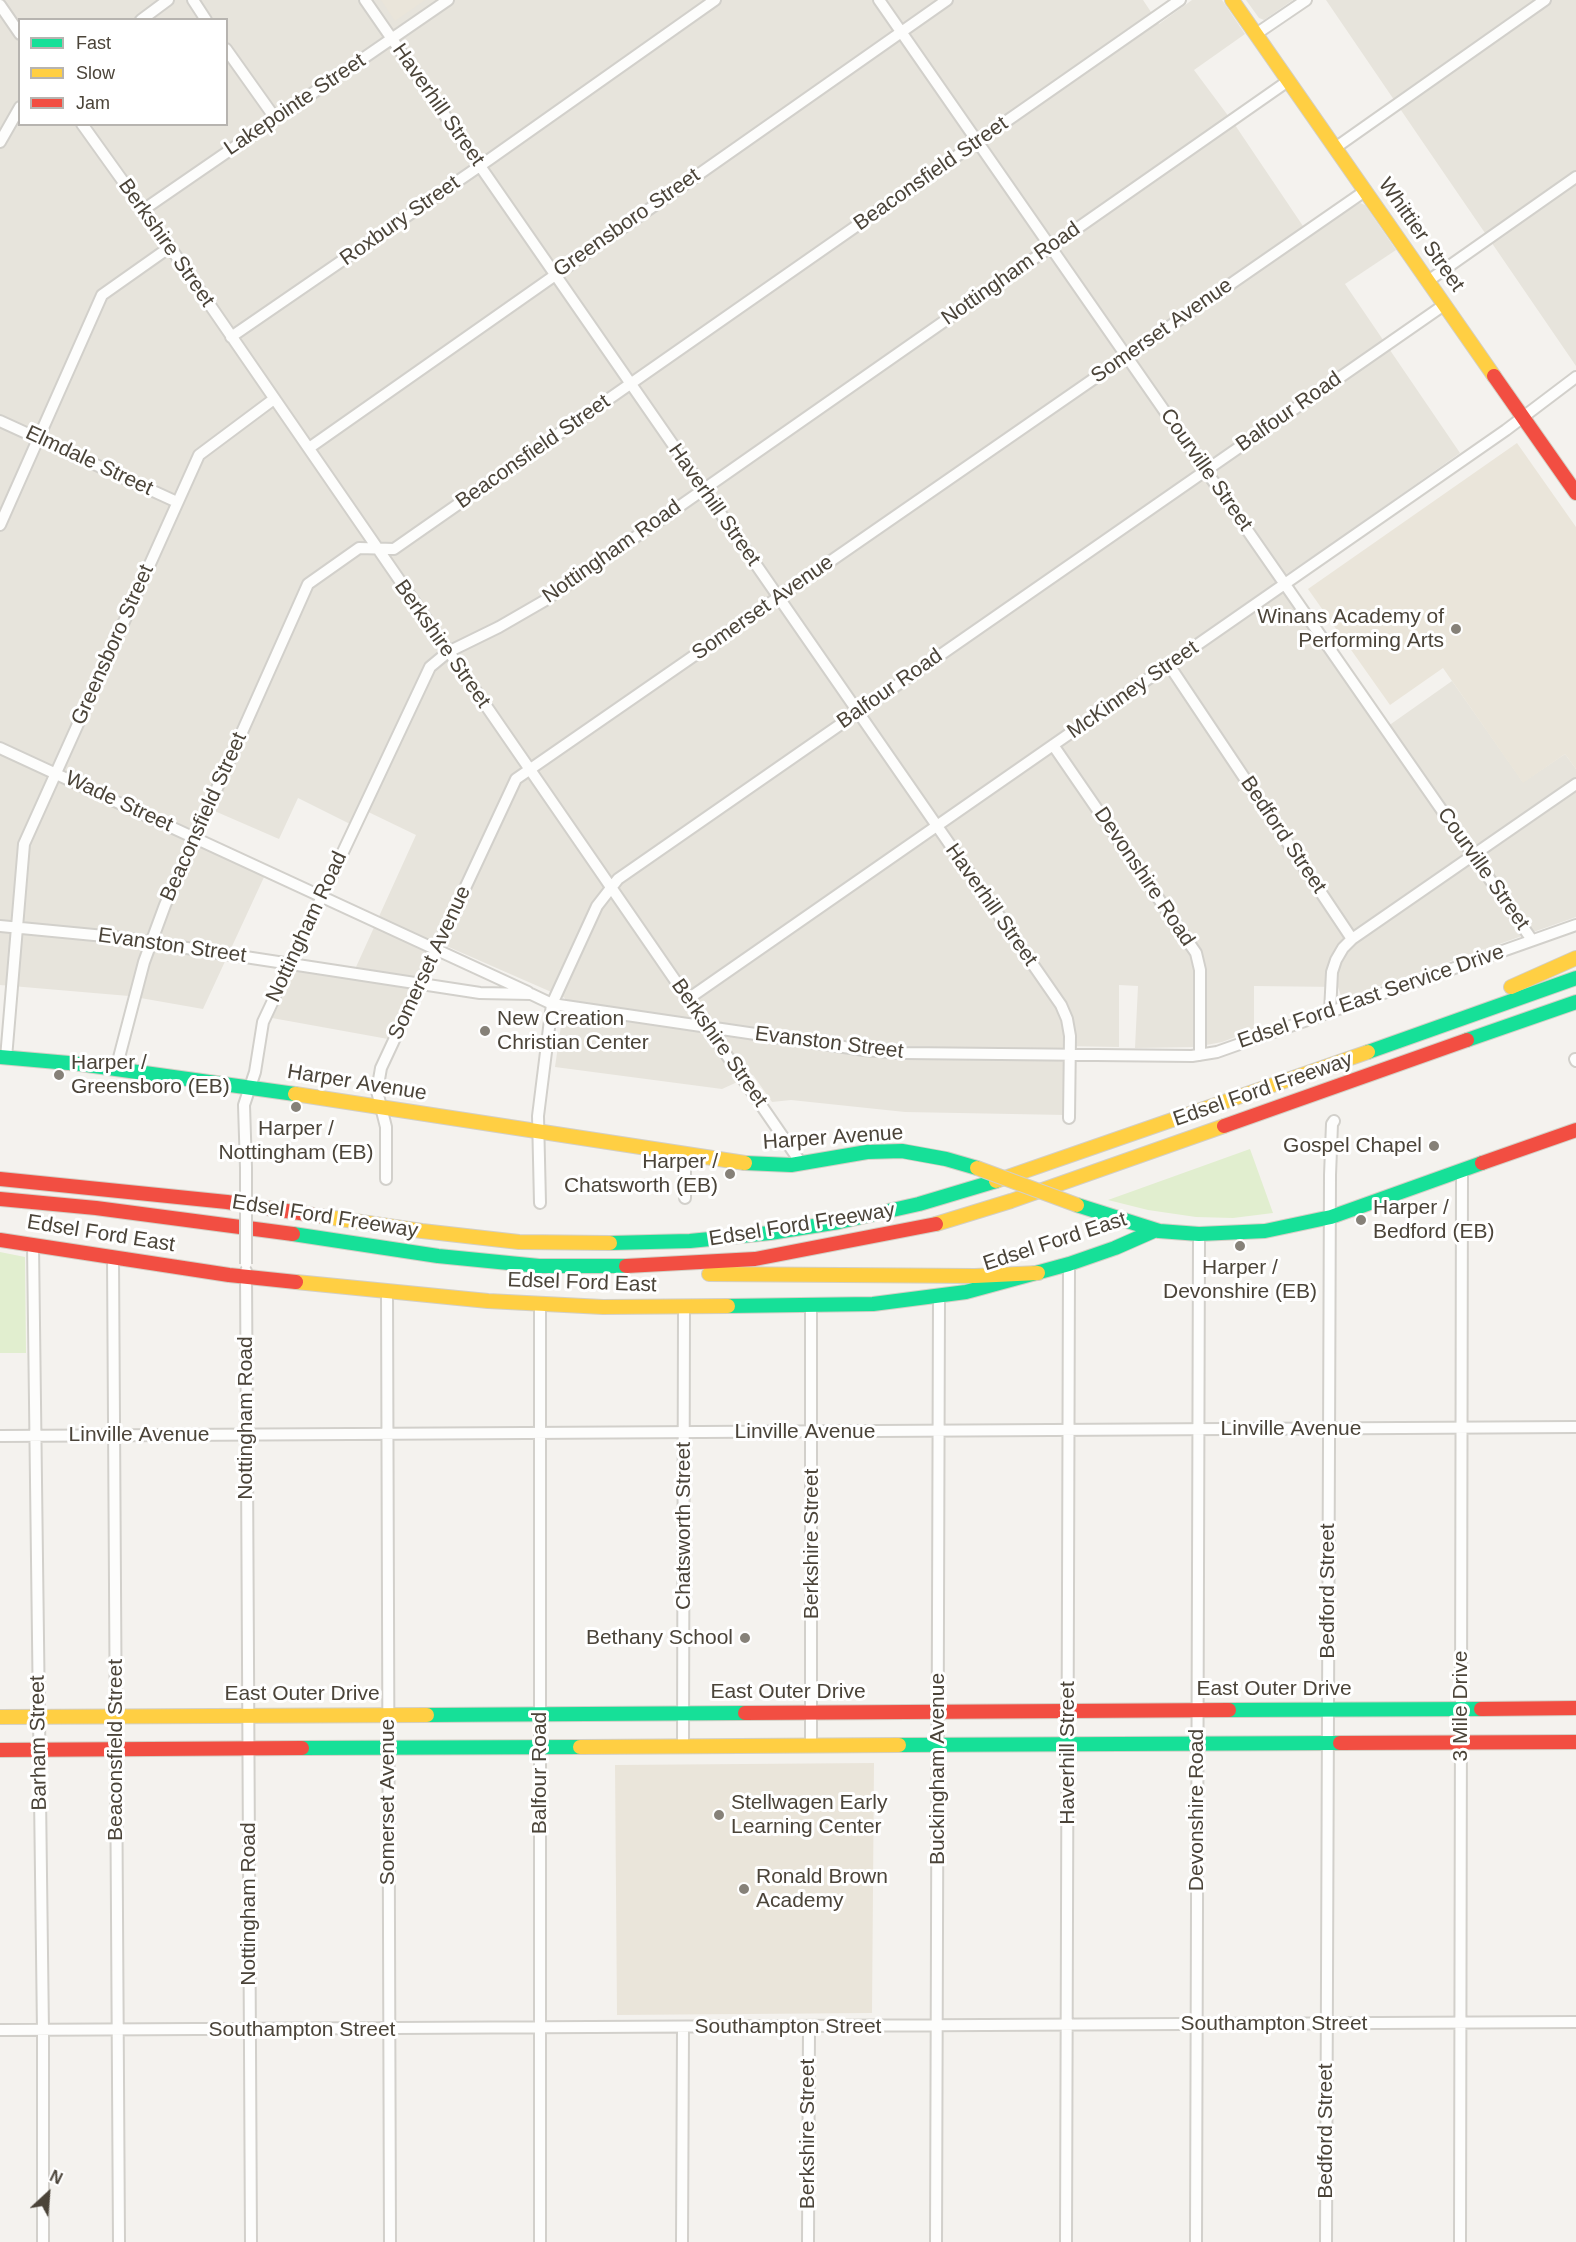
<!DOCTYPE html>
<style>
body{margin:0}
#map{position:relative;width:1576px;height:2242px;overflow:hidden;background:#f4f2ee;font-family:Arial,sans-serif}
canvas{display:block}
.legend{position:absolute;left:18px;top:18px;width:210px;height:108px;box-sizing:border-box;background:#fff;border:2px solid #b7b4b0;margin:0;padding:8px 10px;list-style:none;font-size:18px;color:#4b4439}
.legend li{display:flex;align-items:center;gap:12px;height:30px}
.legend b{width:30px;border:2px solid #b7b4b0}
.north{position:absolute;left:18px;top:2164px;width:60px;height:60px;-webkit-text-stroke:4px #fff;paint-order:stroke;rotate:26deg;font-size:16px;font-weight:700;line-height:24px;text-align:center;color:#4b4439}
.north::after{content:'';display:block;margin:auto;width:21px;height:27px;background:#4b4439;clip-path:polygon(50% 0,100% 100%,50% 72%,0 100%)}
</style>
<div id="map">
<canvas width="1576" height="2242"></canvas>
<ul class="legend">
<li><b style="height:8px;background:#16e098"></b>Fast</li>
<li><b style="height:8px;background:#ffcf43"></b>Slow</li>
<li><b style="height:8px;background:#f24e42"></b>Jam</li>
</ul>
<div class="north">N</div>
</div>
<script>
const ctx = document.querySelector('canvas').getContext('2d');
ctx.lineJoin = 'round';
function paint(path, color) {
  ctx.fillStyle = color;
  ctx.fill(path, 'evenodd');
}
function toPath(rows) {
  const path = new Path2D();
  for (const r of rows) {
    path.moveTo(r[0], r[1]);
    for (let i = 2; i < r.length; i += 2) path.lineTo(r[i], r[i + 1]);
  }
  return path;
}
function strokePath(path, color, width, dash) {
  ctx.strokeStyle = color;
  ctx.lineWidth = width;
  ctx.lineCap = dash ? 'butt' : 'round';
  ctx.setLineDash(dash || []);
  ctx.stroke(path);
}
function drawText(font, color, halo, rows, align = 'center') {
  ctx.font = font + ' Arial,sans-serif';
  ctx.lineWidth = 6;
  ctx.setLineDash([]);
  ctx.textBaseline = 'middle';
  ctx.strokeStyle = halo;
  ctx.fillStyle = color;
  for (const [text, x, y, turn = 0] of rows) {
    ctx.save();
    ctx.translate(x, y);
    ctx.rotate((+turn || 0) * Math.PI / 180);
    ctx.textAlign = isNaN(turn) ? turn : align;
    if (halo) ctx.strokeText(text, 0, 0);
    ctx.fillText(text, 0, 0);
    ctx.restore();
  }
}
const residential = toPath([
 [0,0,1143,0,1159,24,1192,0,1222,0,1245,34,1194,70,1235,125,1309,235,1360,203,1365,205,1396,250,1345,284,1460,453,1327,547,1276,581,1381,731,1452,681,1523,782,1565,754,1576,769,1576,917,1346,998,1341,996,1338,987,1254,986,1254,1030,1222,1042,1196,1047,1135,1048,1138,986,1119,985,1119,1047,1065,1046,1066,1115,905,1112,791,1100,772,1102,753,1075,722,1089,555,1067,565,998,435,941,388,1039,272,1018,296,971,351,978,416,835,358,807,350,824,298,798,279,839,203,806,187,839,265,875,203,1009,129,996,0,985],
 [20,20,226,20,226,124,20,124],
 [1246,0,1293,0,1264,20,1259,18],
 [1326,0,1576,0,1576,366,1422,141]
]);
const education = toPath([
 [381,0,425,0,395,21],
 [1517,443,1576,527,1576,769,1565,754,1523,783,1443,668,1390,705,1308,589],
 [874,1763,872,2013,617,2015,615,1765]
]);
const green = toPath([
 [1250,1149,1273,1213,1233,1218,1196,1217,1148,1210,1108,1200],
 [0,1252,25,1257,26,1353,0,1353]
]);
const street = toPath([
 [193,0,206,20],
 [365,0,1061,1005,1067,1019,1070,1036,1069,1118],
 [879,0,1532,940],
 [0,5,20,34],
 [141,20,168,0],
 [1256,34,1306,0],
 [226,49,275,118],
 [82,124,170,247,801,1163],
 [0,142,20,107],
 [1335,148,1545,0],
 [143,210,448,0],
 [1428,281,1576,177],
 [231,337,490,159,715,0],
 [0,421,177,502],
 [309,448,947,0],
 [0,525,102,295,170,247],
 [1169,665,1352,939],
 [1053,745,1196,953,1200,970,1200,1055],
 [0,748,528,992],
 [0,926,115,937,480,993,531,994,552,1004,864,1050,904,1053,1192,1056,1217,1052,1576,925],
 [688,999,1506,430,1576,377],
 [1330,1012,1332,972,1336,960,1343,948,1352,939,1576,784],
 [6,1058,24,844,199,455,274,399],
 [1575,1059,1576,1061],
 [116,1069,144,962,165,905,308,584,359,548,394,549,1180,0],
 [685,1155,685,1198],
 [246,1168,244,1105,255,1072,263,1022,430,667,448,652,499,627,544,601,1288,81],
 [386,1179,386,1127,377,1091,381,1068,516,779,1365,191],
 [540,1203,538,1116,552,1004,597,906,618,879,1444,305],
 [33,1245,43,2031,43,2242],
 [113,1257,119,2242],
 [246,1271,251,2242],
 [387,1291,390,2242],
 [540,1304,540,2242],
 [811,1306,811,1745],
 [0,1436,1576,1427],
 [683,1746,684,1306],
 [0,2030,1576,2022],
 [682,2242,683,2027],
 [808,2242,809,2027],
 [936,2242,939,1296],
 [1066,2242,1069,1264],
 [1196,2242,1199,1234],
 [1326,2242,1330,1175,1332,1124,1334,1121],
 [1460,2242,1462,1170]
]);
const fast = toPath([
 [1467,1040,1576,1002],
 [1368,1052,1576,978],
 [0,1057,80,1064,295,1094],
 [745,1163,791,1165,867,1152,902,1151,946,1159,977,1168],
 [1077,1205,1159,1231,1199,1234,1265,1231,1331,1217,1482,1163],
 [293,1234,438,1256,539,1266,626,1266],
 [610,1243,690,1241,770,1233,839,1222,919,1204,996,1181],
 [728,1306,873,1304,966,1292,1069,1264,1115,1248,1156,1230],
 [1229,1710,1481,1709],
 [427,1715,745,1713],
 [899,1745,1340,1743],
 [302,1748,580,1747]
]);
const slow = toPath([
 [1232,0,1494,376],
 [1511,987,1576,958],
 [295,1094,745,1163],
 [996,1181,1368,1052],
 [320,1216,422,1231,519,1242,610,1243],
 [936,1224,1011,1201,1224,1126],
 [709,1274,975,1276,1038,1273],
 [296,1282,488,1301,603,1307,728,1306],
 [0,1717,427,1715],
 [580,1747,899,1745]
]);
const jam = toPath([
 [1494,376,1576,493],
 [1224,1126,1467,1040],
 [1482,1163,1576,1130],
 [0,1179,227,1202,320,1216],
 [0,1199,96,1208,293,1234],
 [0,1240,229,1275,296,1282],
 [626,1266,755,1259,936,1224],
 [1481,1709,1576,1708],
 [745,1713,1229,1710],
 [1340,1743,1576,1742],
 [0,1750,302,1748]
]);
const streetBridge = toPath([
 [246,1168,246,1264]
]);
const slowBridge = toPath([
 [977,1168,1077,1205]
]);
const markers = [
 [1456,629,6,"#868178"],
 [485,1031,6,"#868178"],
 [59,1075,6,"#868178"],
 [296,1107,6,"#868178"],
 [1434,1146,6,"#868178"],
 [730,1174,6,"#868178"],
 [1361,1220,6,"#868178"],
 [1240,1246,6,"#868178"],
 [745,1638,6,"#868178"],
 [719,1815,6,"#868178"],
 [744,1889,6,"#868178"]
];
const streetNames = [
 ["Lakepointe Street",295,105,-34],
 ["Haverhill Street",438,105,55],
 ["Beaconsfield Street",931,174,-35],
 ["Roxbury Street",400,221,-35],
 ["Greensboro Street",627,223,-35],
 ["Whittier Street",1421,235,55],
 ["Berkshire Street",166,243,55],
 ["Nottingham Road",1011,274,-35],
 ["Somerset Avenue",1162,331,-35],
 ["Balfour Road",1289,412,-35],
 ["Beaconsfield Street",533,452,-35],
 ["Elmdale Street",89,461,25],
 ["Courville Street",1206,470,55],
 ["Haverhill Street",714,505,55],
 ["Nottingham Road",612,552,-35],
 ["Somerset Avenue",763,608,-35],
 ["Berkshire Street",442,644,55],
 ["Greensboro Street",113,645,-66],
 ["Balfour Road",890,689,-35],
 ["McKinney Street",1133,690,-35],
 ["Wade Street",119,802,25],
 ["Beaconsfield Street",204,817,-66],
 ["Bedford Street",1283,835,56],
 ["Courville Street",1483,869,55],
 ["Devonshire Road",1144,877,56],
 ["Haverhill Street",991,905,55],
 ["Nottingham Road",307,927,-65],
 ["Evanston Street",172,946,8],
 ["Somerset Avenue",430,963,-65],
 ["Edsel Ford East Service Drive",1371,997,-19],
 ["Berkshire Street",719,1043,55],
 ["Evanston Street",829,1043,7],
 ["Harper Avenue",357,1083,9],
 ["Edsel Ford Freeway",1263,1090,-19],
 ["Harper Avenue",833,1138,-4],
 ["Edsel Ford Freeway",325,1217,9],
 ["Edsel Ford Freeway",802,1225,-9],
 ["Edsel Ford East",101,1234,9],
 ["Edsel Ford East",1055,1242,-18],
 ["Edsel Ford East",582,1283,2],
 ["Nottingham Road",246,1418,-90],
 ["Linville Avenue",1291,1429],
 ["Linville Avenue",805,1432],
 ["Linville Avenue",139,1435],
 ["Chatsworth Street",684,1526,-90],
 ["Berkshire Street",812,1544,-90],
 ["Bedford Street",1328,1591,-90],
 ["East Outer Drive",1274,1689],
 ["East Outer Drive",788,1692],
 ["East Outer Drive",302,1694],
 ["3 Mile Drive",1461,1706,-90],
 ["Barham Street",39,1743,-91],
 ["Beaconsfield Street",116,1750,-90],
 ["Haverhill Street",1068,1753,-90],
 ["Buckingham Avenue",938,1769,-90],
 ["Balfour Road",540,1773,-90],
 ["Somerset Avenue",388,1802,-90],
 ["Devonshire Road",1197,1810,-90],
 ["Nottingham Road",249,1904,-90],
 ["Southampton Street",1274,2024],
 ["Southampton Street",788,2027],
 ["Southampton Street",302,2030],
 ["Bedford Street",1326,2131,-90],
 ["Berkshire Street",808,2134,-90]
];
const poiNames = [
 ["Winans Academy of",1444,617,"right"],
 ["Performing Arts",1444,641,"right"],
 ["New Creation",497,1019],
 ["Christian Center",497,1043],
 ["Harper /",71,1063],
 ["Greensboro (EB)",71,1087],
 ["Harper /",296,1129,"center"],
 ["Nottingham (EB)",296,1153,"center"],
 ["Gospel Chapel",1422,1146,"right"],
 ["Harper /",718,1162,"right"],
 ["Chatsworth (EB)",718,1186,"right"],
 ["Harper /",1373,1208],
 ["Bedford (EB)",1373,1232],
 ["Harper /",1240,1268,"center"],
 ["Devonshire (EB)",1240,1292,"center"],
 ["Bethany School",733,1638,"right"],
 ["Stellwagen Early",731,1803],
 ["Learning Center",731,1827],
 ["Ronald Brown",756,1877],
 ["Academy",756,1901]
];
paint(residential, '#e7e4dc');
paint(education, '#eae5da');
paint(green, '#e1eecf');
strokePath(street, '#d2d0cb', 14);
strokePath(fast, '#d3cfc5', 16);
strokePath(slow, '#d3cfc5', 16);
strokePath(jam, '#d3cfc5', 16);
strokePath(street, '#fdfdfc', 10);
strokePath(fast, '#16e098', 14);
strokePath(slow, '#ffcf43', 14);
strokePath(jam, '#f24e42', 14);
strokePath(streetBridge, '#d2d0cb', 14, []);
strokePath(slowBridge, '#d3cfc5', 16, []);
strokePath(streetBridge, '#fdfdfc', 10);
strokePath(slowBridge, '#ffcf43', 14);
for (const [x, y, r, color] of markers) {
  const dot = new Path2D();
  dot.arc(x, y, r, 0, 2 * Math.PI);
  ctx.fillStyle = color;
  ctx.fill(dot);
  strokePath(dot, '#fff', 2);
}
drawText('21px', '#4b4439', '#fff', streetNames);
drawText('21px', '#4b4439', '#fff', poiNames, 'left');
</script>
